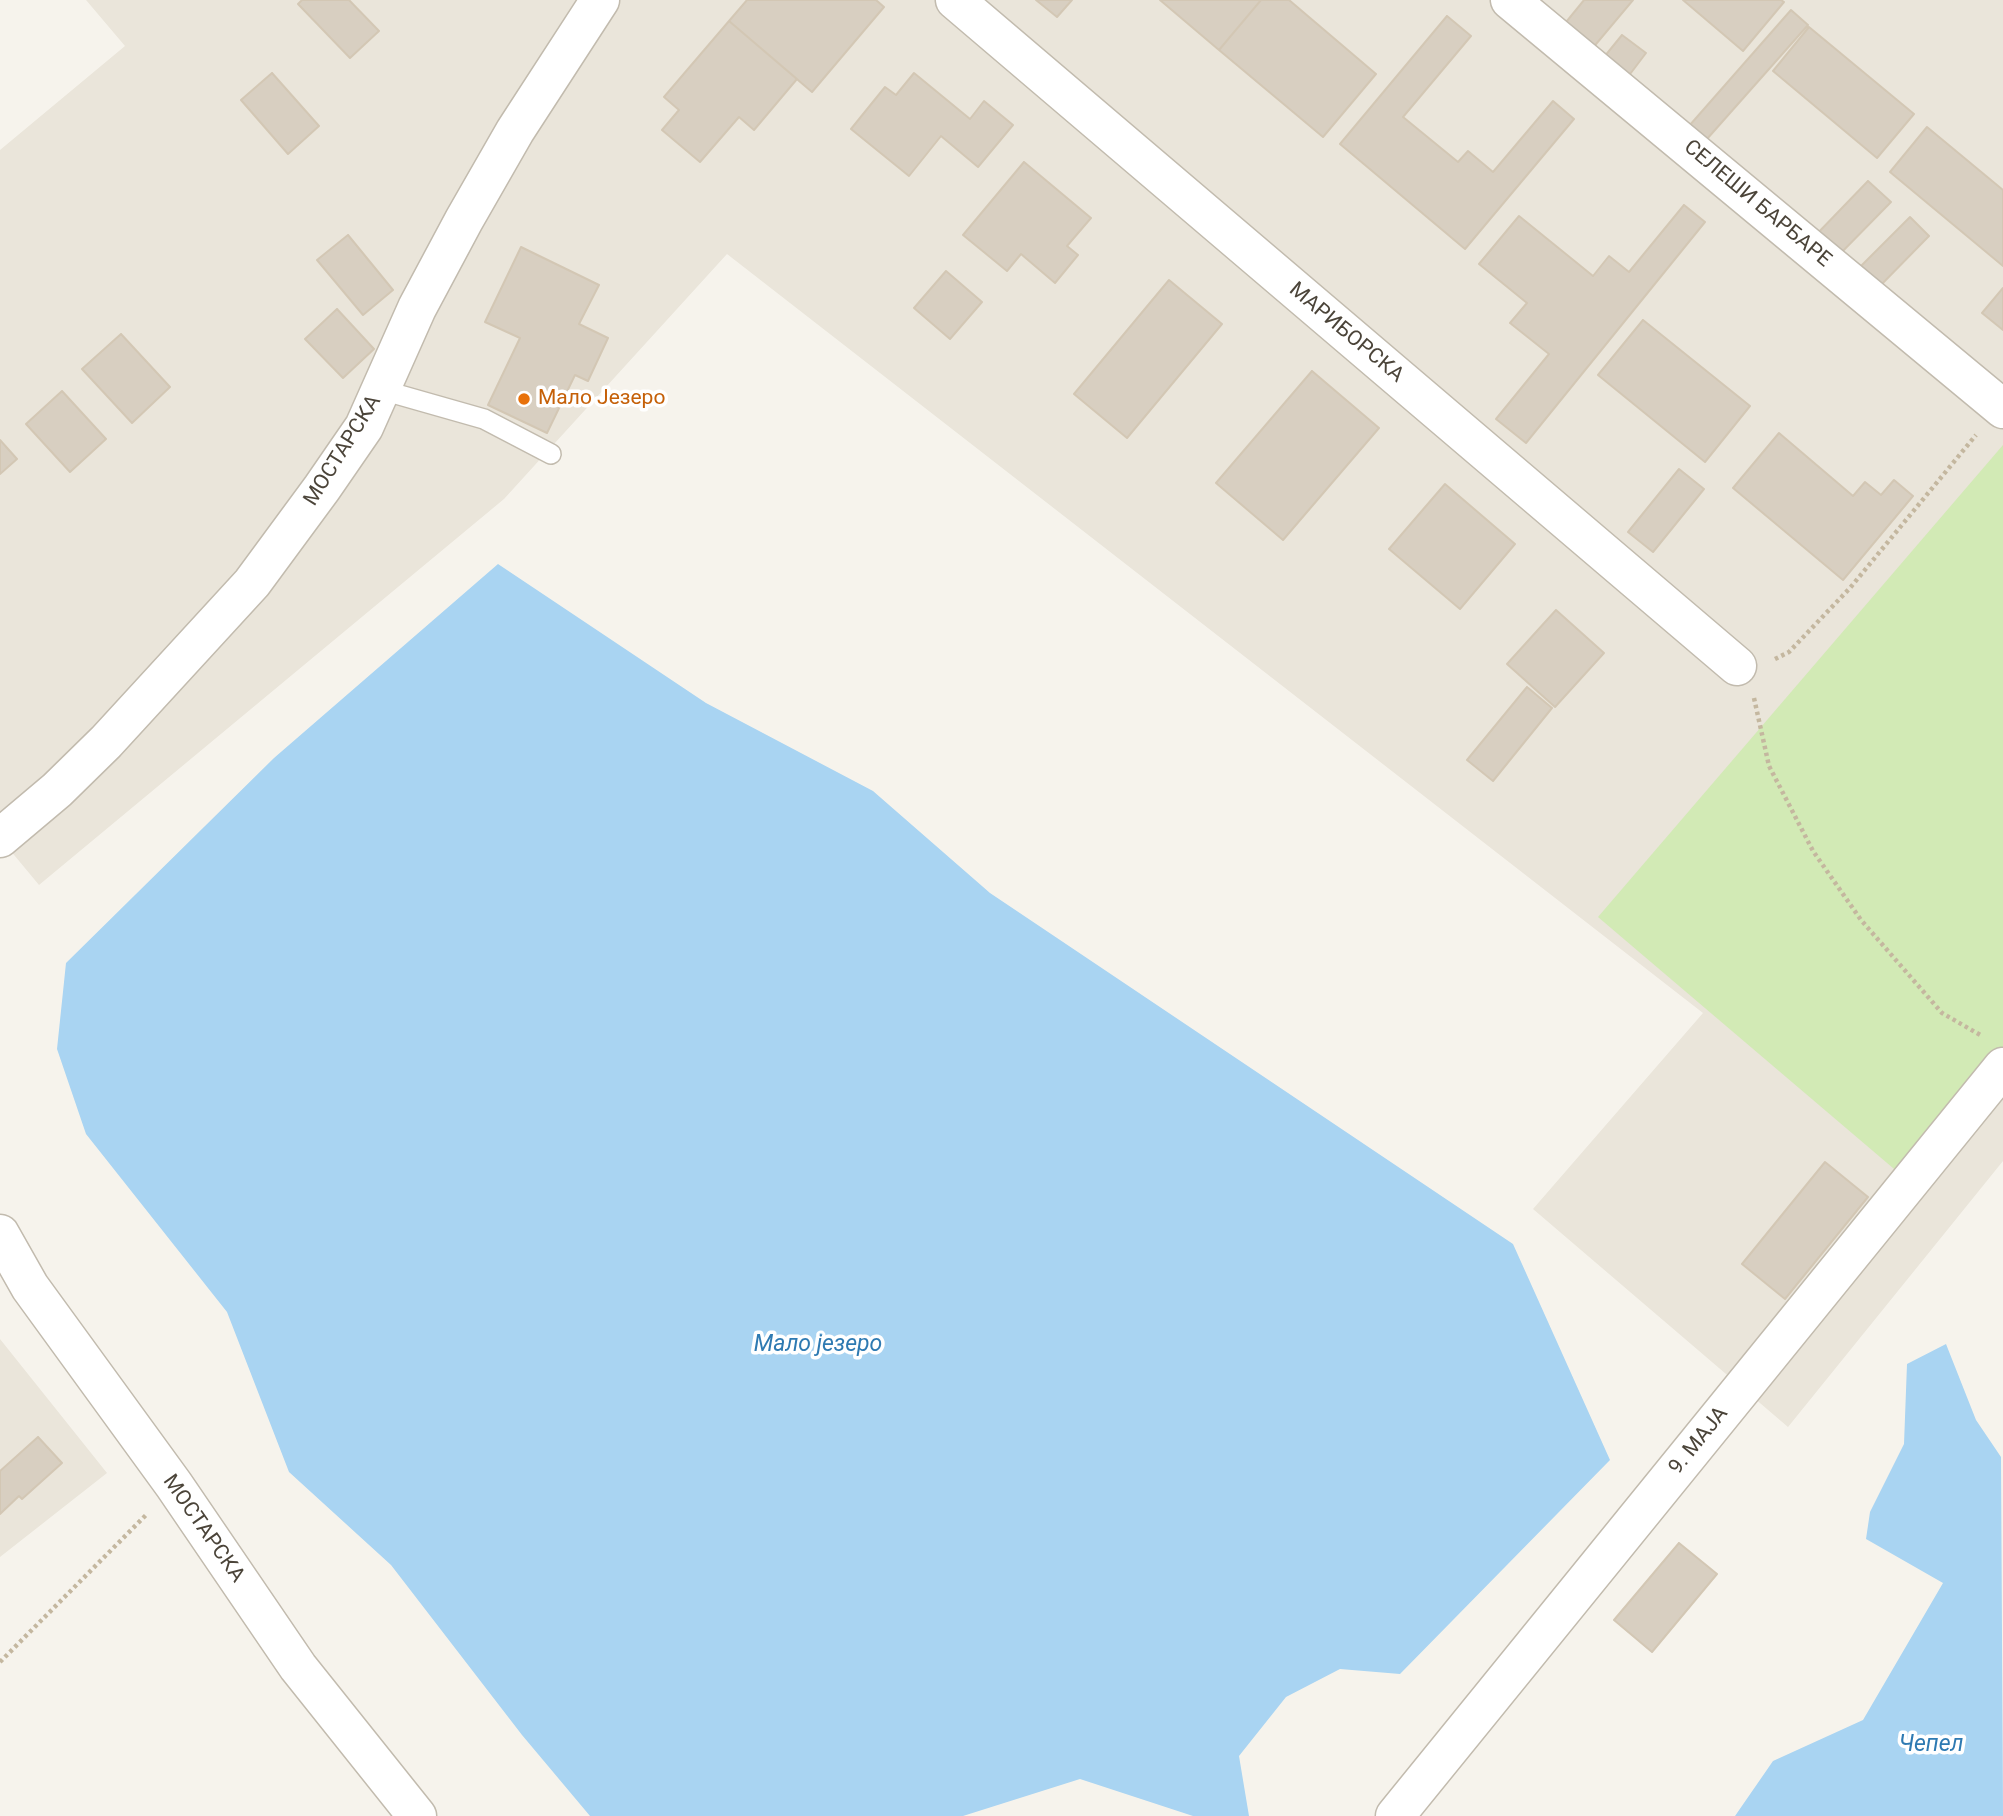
<!DOCTYPE html>
<meta charset="utf-8">
<style>
body{margin:0}
canvas{display:block;background:#f6f3ec}
</style>
<canvas width="2003" height="1816"></canvas>
<script>
const ctx = document.querySelector('canvas').getContext('2d');
ctx.lineJoin = 'round';
function paint(path, color) {
  ctx.fillStyle = color;
  ctx.fill(path, 'evenodd');
}
function toPath(rows) {
  const path = new Path2D();
  for (const r of rows) {
    path.moveTo(r[0], r[1]);
    for (let i = 2; i < r.length; i += 2) path.lineTo(r[i], r[i + 1]);
  }
  return path;
}
function strokePath(path, color, width, dash) {
  ctx.strokeStyle = color;
  ctx.lineWidth = width;
  ctx.lineCap = dash ? 'butt' : 'round';
  ctx.setLineDash(dash || []);
  ctx.stroke(path);
}
function drawText(font, color, halo, rows, align = 'center') {
  ctx.font = font + ' Roboto,sans-serif';
  ctx.lineWidth = 7;
  ctx.setLineDash([]);
  ctx.textBaseline = 'middle';
  ctx.strokeStyle = halo;
  ctx.fillStyle = color;
  for (const [text, x, y, turn = 0] of rows) {
    ctx.save();
    ctx.translate(x, y);
    ctx.rotate((+turn || 0) * Math.PI / 180);
    ctx.textAlign = isNaN(turn) ? turn : align;
    if (halo) ctx.strokeText(text, 0, 0);
    ctx.fillText(text, 0, 0);
    ctx.restore();
  }
}
const residential = toPath([
 [86,0,2003,0,2003,1161,1788,1427,1533,1209,1703,1013,727,254,504,499,39,885,0,838,0,150,125,46],
 [0,1339,107,1473,0,1557]
]);
const green = toPath([
 [2003,445,2003,1047,1900,1174,1598,917]
]);
const water = toPath([
 [498,564,706,703,873,791,990,893,1513,1244,1610,1460,1400,1674,1340,1669,1286,1697,1239,1756,1249,1816,1193,1816,1080,1779,963,1816,590,1816,522,1735,391,1565,289,1472,227,1312,86,1134,57,1049,66,963,274,758],
 [1946,1344,1976,1420,2001,1457,2003,1816,1735,1816,1773,1761,1863,1720,1943,1583,1866,1539,1870,1512,1904,1444,1907,1364]
]);
const building = toPath([
 [302,0,349,0,379,31,350,58,298,4,302,0],
 [747,0,876,0,884,7,812,92,729,21,747,0],
 [1036,0,1072,0,1057,17,1036,0],
 [1160,0,1261,0,1219,50,1160,0],
 [1261,0,1289,0,1376,74,1323,137,1219,50,1261,0],
 [1584,0,1633,0,1586,56,1558,32,1584,0],
 [1683,0,1781,0,1784,2,1743,51,1683,0],
 [1791,10,1808,25,1699,148,1682,134,1791,10],
 [1447,16,1471,36,1403,117,1458,162,1468,151,1493,172,1553,101,1574,119,1465,249,1340,144,1447,16],
 [729,21,797,79,754,130,739,117,700,162,662,130,679,110,664,97,729,21],
 [1809,27,1914,114,1877,158,1773,71,1809,27],
 [1622,35,1646,53,1621,86,1596,67,1622,35],
 [272,73,319,126,288,154,241,100,272,73],
 [914,73,970,119,984,101,1013,125,978,167,941,136,909,176,851,129,885,87,896,95,914,73],
 [1927,127,2003,190,2003,266,1890,172,1927,127],
 [1024,162,1091,218,1067,246,1078,255,1055,283,1021,254,1007,271,963,235,1024,162],
 [1868,181,1891,202,1835,259,1813,238,1868,181],
 [1684,205,1705,222,1526,443,1496,419,1549,354,1510,323,1527,303,1479,264,1519,216,1593,276,1609,256,1629,272,1684,205],
 [1910,217,1929,236,1877,289,1857,270,1910,217],
 [348,235,393,290,363,315,317,260,348,235],
 [521,247,599,285,579,324,608,338,588,381,575,375,547,433,488,405,520,338,485,322,521,247],
 [946,271,982,302,950,339,914,308,946,271],
 [1169,280,1222,324,1127,438,1074,394,1169,280],
 [2003,288,2003,330,1982,313,2003,288],
 [337,309,374,349,343,378,305,339,337,309],
 [1643,320,1750,406,1705,462,1598,375,1643,320],
 [121,334,170,387,132,423,82,369,121,334],
 [1312,371,1379,428,1283,540,1216,483,1312,371],
 [62,391,106,439,70,472,26,424,62,391],
 [1779,433,1853,496,1865,482,1881,495,1894,480,1913,496,1843,580,1733,488,1779,433],
 [0,440,17,459,0,474,0,440],
 [1679,469,1704,489,1653,552,1628,532,1679,469],
 [1445,484,1515,544,1460,609,1389,549,1445,484],
 [1556,610,1604,653,1555,707,1507,664,1556,610],
 [1527,687,1552,708,1493,781,1467,760,1527,687],
 [1825,1162,1868,1197,1785,1299,1742,1264,1825,1162],
 [38,1437,62,1463,22,1499,19,1496,0,1514,0,1471,38,1437],
 [1679,1543,1717,1574,1652,1652,1614,1620,1679,1543]
]);
const path = toPath([
 [1775,659,1789,652,1850,588,1976,435],
 [1754,698,1769,766,1813,851,1861,920,1942,1013,1982,1036],
 [0,1662,147,1514]
]);
const lane = toPath([
 [382,390,484,419,551,454]
]);
const street = toPath([
 [955,0,1737,666],
 [1510,0,2003,409],
 [0,838,57,790,106,742,252,583,322,488,364,427,417,308,464,220,515,131,600,0],
 [0,1234,30,1287,174,1485,298,1667,417,1816],
 [1395,1816,2003,1067]
]);
const markers = [
 [524,399,7,"#e8710a"]
];
const streetNames = [
 ["СЕЛЕШИ БАРБАРЕ",1757,204,40],
 ["МАРИБОРСКА",1346,333,40],
 ["МОСТАРСКА",343,451,-58],
 ["9. МАЈА",1699,1441,-51],
 ["МОСТАРСКА",203,1529,55]
];
const foodNames = [
 ["Мало Језеро",538,399]
];
const waterNames = [
 ["Мало језеро",818,1345],
 ["Чепел",1931,1745]
];
paint(residential, '#eae5da');
paint(green, '#d2eab5');
paint(water, '#a9d4f2');
paint(building, '#d8cfc1');
strokePath(building, '#d3c7b4', 2);
strokePath(lane, '#c2bbae', 22);
strokePath(street, '#c2bbae', 41);
strokePath(path, '#c4b79f', 4.5, [3.5, 3.5]);
strokePath(lane, '#fff', 19);
strokePath(street, '#fff', 38);
for (const [x, y, r, color] of markers) {
  const dot = new Path2D();
  dot.arc(x, y, r, 0, 2 * Math.PI);
  ctx.fillStyle = color;
  ctx.fill(dot);
  strokePath(dot, '#fff', 2.5);
}
drawText('21px', '#4b4439', '#fff', streetNames);
drawText('21px', '#c56008', '#fff', foodNames, 'left');
drawText('italic 23px', '#2e7ab2', '#fff', waterNames);
</script>
